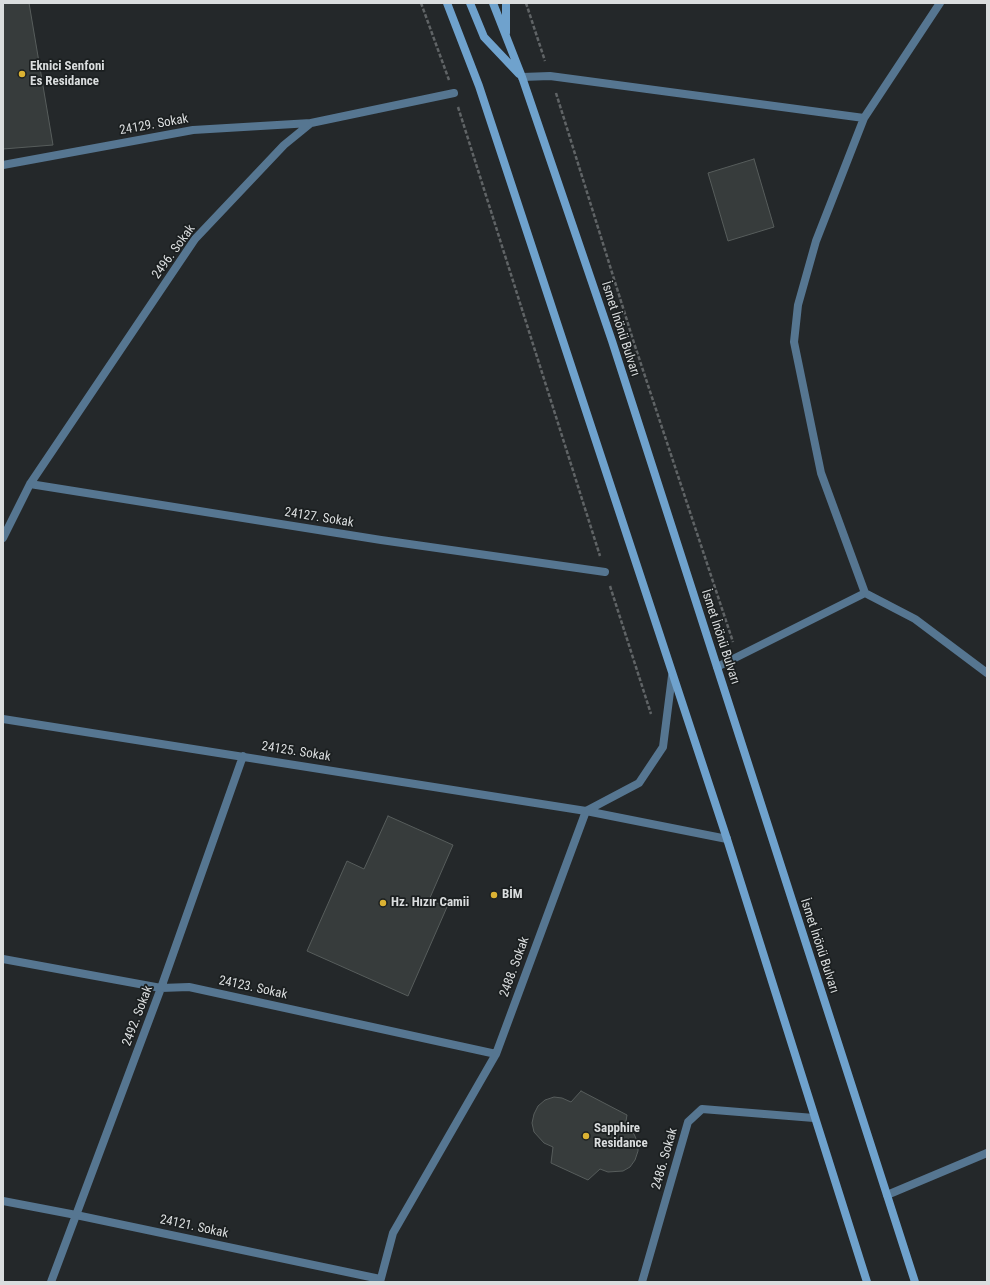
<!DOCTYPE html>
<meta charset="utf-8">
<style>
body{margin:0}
#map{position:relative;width:990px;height:1285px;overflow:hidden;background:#24282a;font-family:"Roboto Condensed",sans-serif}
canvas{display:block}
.frame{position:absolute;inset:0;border:4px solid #daddde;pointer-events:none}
</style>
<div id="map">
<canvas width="990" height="1285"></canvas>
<div class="frame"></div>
</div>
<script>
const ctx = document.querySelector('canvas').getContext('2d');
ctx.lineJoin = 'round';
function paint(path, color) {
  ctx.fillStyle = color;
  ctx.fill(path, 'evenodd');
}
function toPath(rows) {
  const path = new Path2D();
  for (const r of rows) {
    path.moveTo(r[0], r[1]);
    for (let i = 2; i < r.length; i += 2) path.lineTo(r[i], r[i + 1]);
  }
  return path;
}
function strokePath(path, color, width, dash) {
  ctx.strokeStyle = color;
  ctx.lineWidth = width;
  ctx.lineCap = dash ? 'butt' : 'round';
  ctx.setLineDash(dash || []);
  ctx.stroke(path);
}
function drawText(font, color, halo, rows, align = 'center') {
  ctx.font = font + ' "Roboto Condensed",sans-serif';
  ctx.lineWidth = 3.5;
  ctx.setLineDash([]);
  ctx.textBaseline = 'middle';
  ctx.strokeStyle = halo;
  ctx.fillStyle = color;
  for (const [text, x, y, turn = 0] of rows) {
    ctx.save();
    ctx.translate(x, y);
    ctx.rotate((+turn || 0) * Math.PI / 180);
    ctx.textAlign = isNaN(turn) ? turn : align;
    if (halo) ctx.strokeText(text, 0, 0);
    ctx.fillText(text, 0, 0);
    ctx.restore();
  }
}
const building = toPath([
 [3,3,29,3,53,145,3,149,3,3],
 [754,159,774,227,728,241,708,173,754,159],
 [388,816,453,845,429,900,447,907,408,996,307,951,347,861,364,869,388,816],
 [581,1091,627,1115,625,1127,634,1134,638,1143,638,1151,635,1160,630,1167,623,1171,608,1172,600,1169,588,1180,551,1163,553,1147,544,1143,534,1132,532,1123,534,1114,538,1106,545,1100,554,1097,562,1098,571,1102,581,1091]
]);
const path = toPath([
 [421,3,449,80],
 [526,3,545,61],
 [556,93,634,343,733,642],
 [458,107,600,556],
 [610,586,651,714]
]);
const minor = toPath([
 [522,77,550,76,864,118],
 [3,165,193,130,311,123],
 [30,484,381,540,605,572],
 [3,538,30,484,195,239,284,145,311,123,454,93],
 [865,593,821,473,794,342,798,305,816,241,864,118,940,3],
 [717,667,865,593,915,619,987,673],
 [3,719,586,811,727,839],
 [3,959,161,988,189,987,496,1054],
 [887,1195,987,1153],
 [3,1201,76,1215,380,1279],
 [51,1282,161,988,243,756],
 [380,1282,393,1233,496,1054,586,811,639,783,663,747,672,676],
 [642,1282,688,1122,702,1109,814,1118]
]);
const secondary = toPath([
 [447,3,479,86,727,839,867,1282],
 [470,3,484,37,519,74],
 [493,3,522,77,612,341,915,1282],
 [506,33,506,3]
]);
const markers = [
 [22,74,4,"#dbb233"],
 [494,895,4,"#dbb233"],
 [383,903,4,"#dbb233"],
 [586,1136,4,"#dbb233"]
];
const poiNames = [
 ["Eknici Senfoni",30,67],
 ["Es Residance",30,82],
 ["BİM",502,895],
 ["Hz. Hızır Camii",391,903],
 ["Sapphire",594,1129],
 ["Residance",594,1144]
];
const streetNames = [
 ["24129. Sokak",154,125,-10],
 ["2496. Sokak",174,252,-54],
 ["İsmet İnönü Bulvarı",620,329,72],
 ["24127. Sokak",319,518,9],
 ["İsmet İnönü Bulvarı",720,637,72],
 ["24125. Sokak",296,752,9],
 ["İsmet İnönü Bulvarı",819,946,72],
 ["2488. Sokak",515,967,-70],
 ["24123. Sokak",253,988,12],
 ["2492. Sokak",138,1016,-69],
 ["2486. Sokak",665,1159,-74],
 ["24121. Sokak",194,1227,12]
];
paint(building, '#373c3c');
strokePath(building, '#575d5c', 1);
strokePath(path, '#606466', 2.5, [4, 2]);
strokePath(minor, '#567691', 8);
strokePath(secondary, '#6fa2cd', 8);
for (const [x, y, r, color] of markers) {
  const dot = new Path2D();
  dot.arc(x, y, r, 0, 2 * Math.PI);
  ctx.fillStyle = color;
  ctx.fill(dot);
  strokePath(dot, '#1b1f20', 1.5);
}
drawText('bold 13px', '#daddde', '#1b1f20', poiNames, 'left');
drawText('13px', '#daddde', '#1b1f20', streetNames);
</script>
